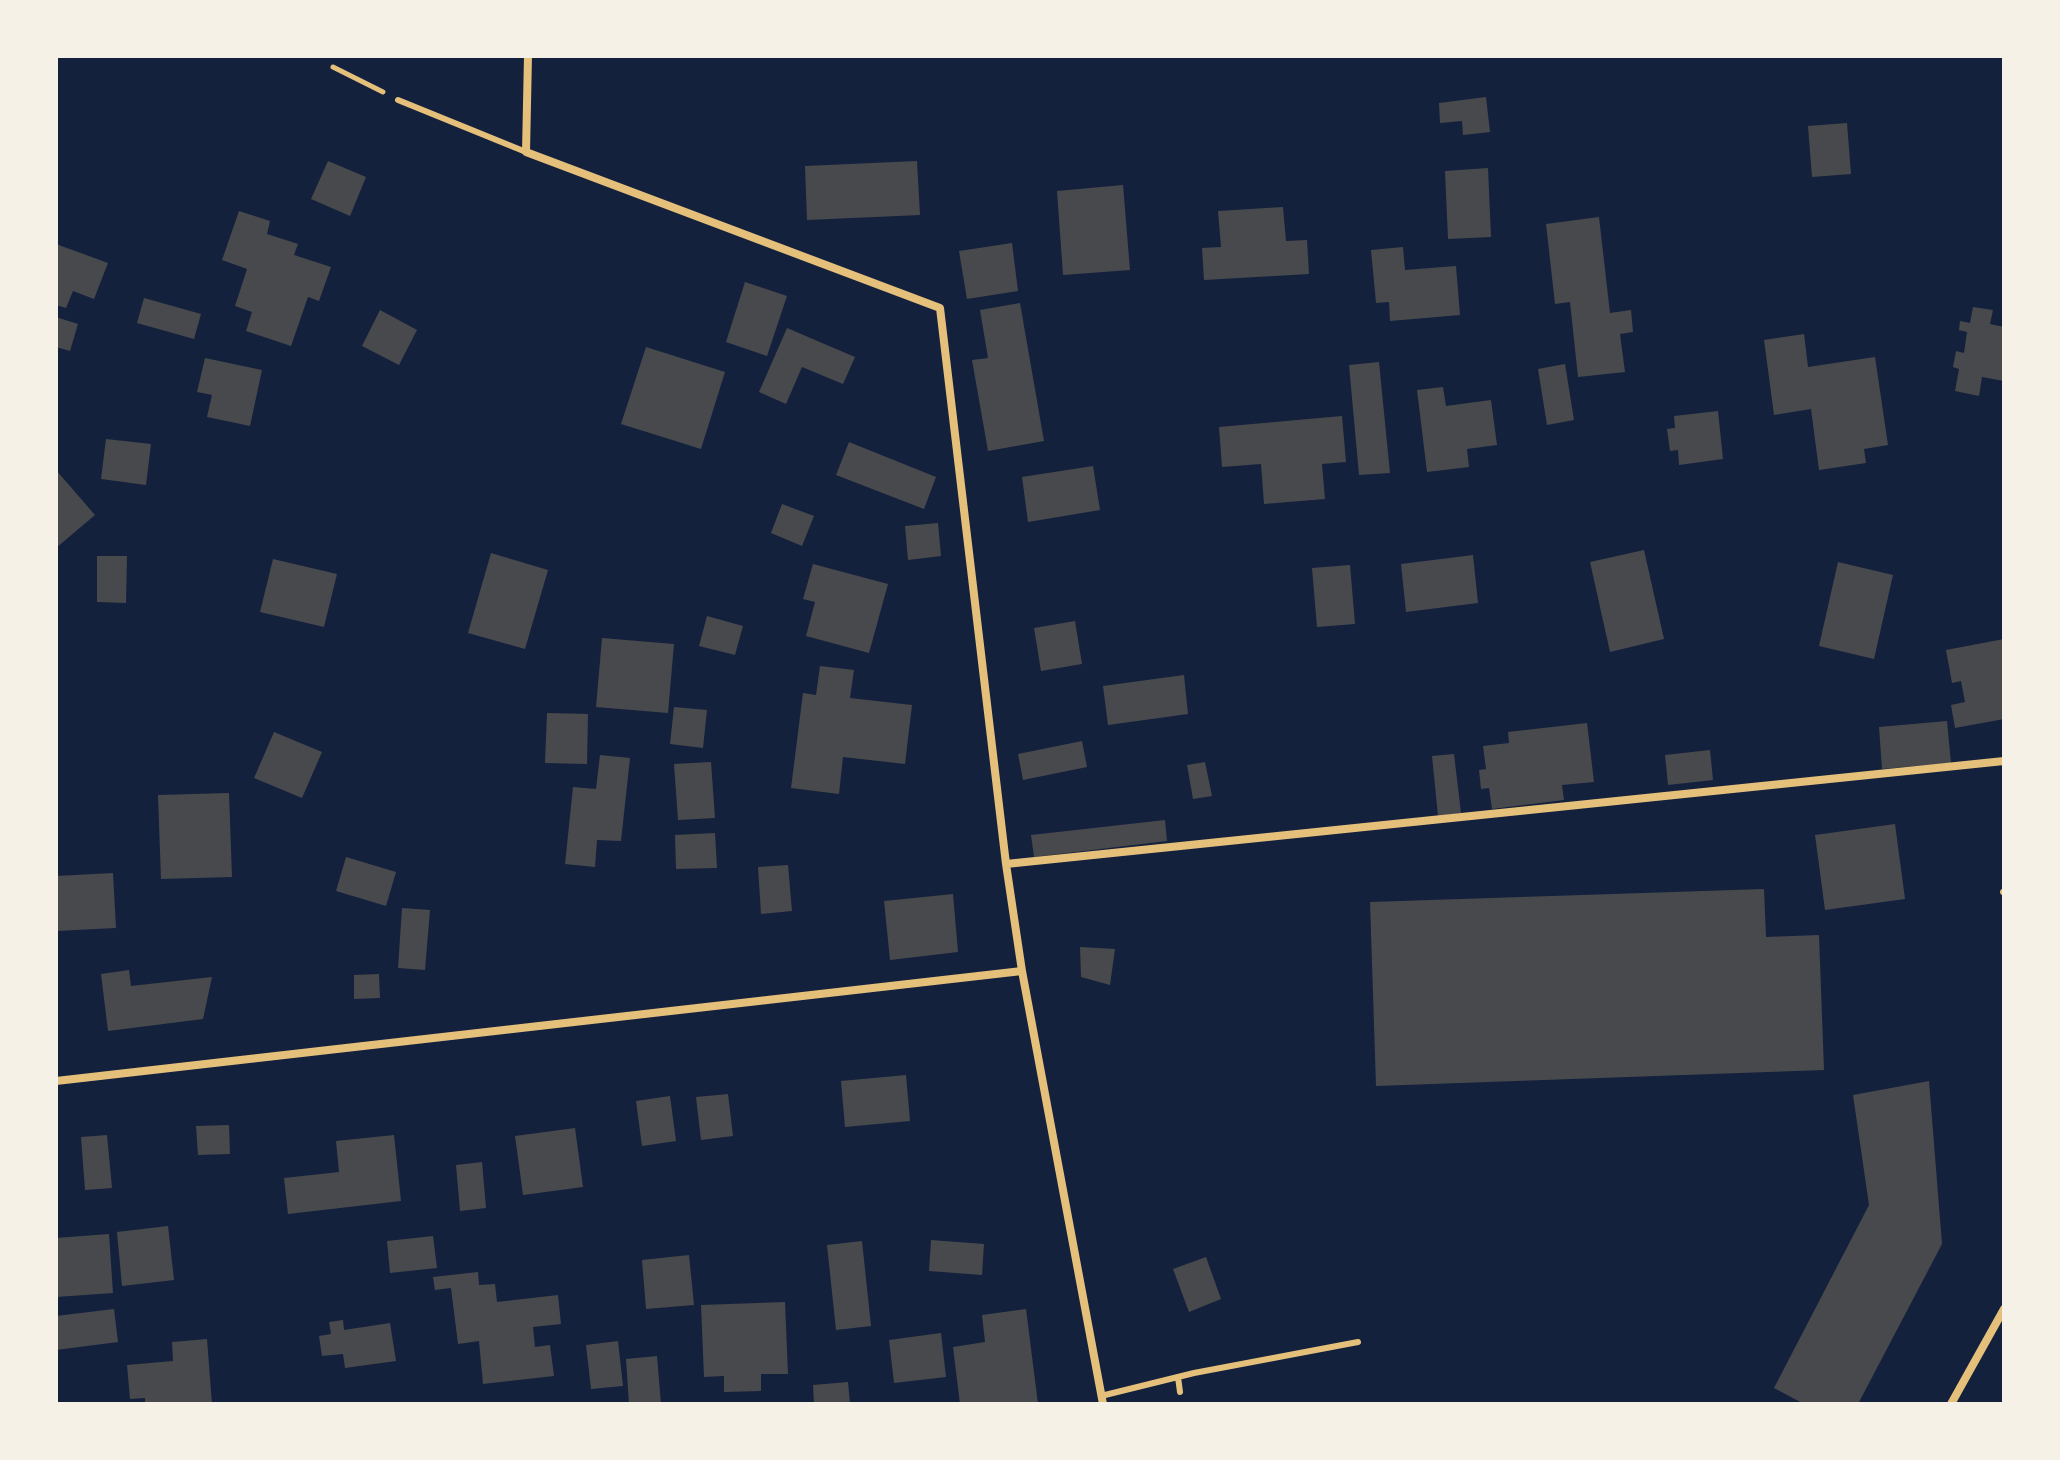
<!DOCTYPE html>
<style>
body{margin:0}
#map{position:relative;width:2060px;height:1460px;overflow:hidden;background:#14213d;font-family:"Crimson Pro",serif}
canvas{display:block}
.frame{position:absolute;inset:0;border:58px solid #f6f1e7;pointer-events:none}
</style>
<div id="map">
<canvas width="2060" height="1460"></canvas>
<div class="frame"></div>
</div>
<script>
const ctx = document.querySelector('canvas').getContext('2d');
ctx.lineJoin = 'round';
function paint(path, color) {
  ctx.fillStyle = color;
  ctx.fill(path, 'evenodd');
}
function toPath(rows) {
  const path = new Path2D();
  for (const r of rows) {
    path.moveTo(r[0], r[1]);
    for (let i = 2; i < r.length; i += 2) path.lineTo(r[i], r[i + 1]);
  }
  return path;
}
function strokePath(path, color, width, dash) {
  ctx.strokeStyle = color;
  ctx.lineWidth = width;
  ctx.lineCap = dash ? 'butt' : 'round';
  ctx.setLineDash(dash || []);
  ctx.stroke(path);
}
const building = toPath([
 [1486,97,1490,132,1463,135,1462,121,1440,123,1439,103],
 [1847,123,1851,174,1812,177,1808,126],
 [328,161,366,177,350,216,311,199],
 [917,161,920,215,807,220,805,166],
 [1488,168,1491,237,1448,239,1445,171],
 [1123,185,1130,270,1063,275,1057,191],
 [1283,207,1286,241,1307,240,1309,274,1204,280,1202,248,1221,247,1218,211],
 [239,211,270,221,267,234,298,244,294,255,331,267,319,301,308,297,291,346,246,331,252,312,235,306,247,269,222,260],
 [1599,217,1610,313,1631,310,1633,332,1620,334,1625,372,1578,377,1570,302,1555,304,1546,224],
 [1012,243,1018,291,967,299,959,251],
 [56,244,108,263,94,299,73,291,66,308,56,305],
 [1403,247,1405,270,1456,266,1460,315,1390,321,1389,302,1376,303,1371,250],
 [745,282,787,296,767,356,726,342],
 [144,298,201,314,194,339,137,323],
 [1020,303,1044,441,988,451,972,360,988,358,980,310],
 [1973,307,1993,310,1990,324,2004,327,2004,381,1982,377,1979,396,1955,391,1959,369,1953,367,1956,351,1964,353,1967,332,1959,330,1960,321,1970,323],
 [380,310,417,330,399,365,362,346],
 [56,317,78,324,70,351,56,347],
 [787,328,855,357,843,384,802,367,786,404,759,392],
 [1804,334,1808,367,1875,357,1888,445,1864,449,1866,463,1819,470,1811,409,1774,415,1764,340],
 [646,347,725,372,701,449,621,424],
 [205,358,262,370,250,426,207,417,212,395,197,392],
 [1379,362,1390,473,1359,475,1349,365],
 [1565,364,1574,420,1547,425,1538,369],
 [1443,387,1446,406,1491,400,1497,445,1467,449,1469,467,1427,472,1417,390],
 [1718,411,1723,459,1679,465,1678,450,1670,451,1667,429,1675,428,1674,416],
 [1342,416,1346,462,1322,464,1325,499,1264,504,1261,464,1222,467,1219,427],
 [106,439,151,444,146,485,101,479],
 [849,442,936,477,924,509,836,475],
 [1093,466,1100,510,1028,522,1022,477],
 [56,470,95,515,56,548],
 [782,504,814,516,802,546,771,533],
 [938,523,941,556,908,560,905,526],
 [1644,550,1664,639,1610,652,1590,562],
 [491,553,548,570,525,649,468,633],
 [1473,555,1478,603,1406,612,1401,564],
 [97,556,127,556,126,603,97,602],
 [273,559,337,574,324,627,260,612],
 [1838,562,1893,575,1874,659,1819,646],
 [813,564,888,584,869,653,806,636,815,602,803,599],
 [1350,565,1355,624,1317,627,1312,568],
 [707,616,743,626,735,655,699,646],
 [1075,621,1082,664,1041,671,1034,628],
 [602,638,674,644,668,713,596,707],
 [2004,639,2004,719,1955,728,1951,705,1965,702,1961,681,1952,683,1946,650],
 [820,666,854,670,850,698,912,705,905,764,843,757,839,794,791,788,803,693,816,695],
 [1184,675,1188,714,1108,725,1103,686],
 [674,707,707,710,703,748,670,744],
 [547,713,588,714,587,764,545,763],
 [1947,721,1951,763,1882,769,1879,727],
 [1587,723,1594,782,1562,785,1564,800,1492,809,1489,788,1481,789,1479,770,1486,769,1483,746,1509,743,1508,732],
 [274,732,322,752,302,798,254,778],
 [1082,741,1087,767,1023,780,1018,754],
 [1710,750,1713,780,1668,785,1665,755],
 [1454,754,1461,813,1438,816,1432,756],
 [600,755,630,758,621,841,597,840,595,867,565,864,573,787,596,789],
 [711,762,715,818,678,820,674,764],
 [1205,762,1212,796,1193,799,1187,765],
 [229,793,232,877,161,879,158,795],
 [1165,820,1167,841,1034,857,1031,835],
 [1895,824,1905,899,1825,910,1815,835],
 [715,833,717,868,676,869,675,835],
 [346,857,396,872,386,906,336,891],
 [788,865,792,911,761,914,758,867],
 [113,873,116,928,56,931,56,876],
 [1764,889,1766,937,1819,935,1824,1070,1376,1086,1370,902],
 [953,894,958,952,890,960,884,901],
 [402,908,430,910,425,970,398,968],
 [1080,947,1115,949,1110,985,1081,977],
 [129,970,131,986,212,977,203,1019,108,1031,101,974],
 [379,974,380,998,354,999,354,975],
 [906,1075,910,1121,845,1127,841,1081],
 [1929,1081,1942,1244,1858,1404,1804,1404,1774,1388,1869,1205,1853,1095],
 [728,1094,733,1136,701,1140,696,1097],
 [670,1096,676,1141,642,1146,636,1101],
 [229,1125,230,1154,198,1155,196,1126],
 [575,1128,583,1187,523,1195,515,1136],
 [107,1135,112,1188,85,1190,81,1137],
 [394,1135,401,1201,288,1214,284,1178,339,1172,336,1141],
 [482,1162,486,1208,460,1211,456,1165],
 [168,1226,174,1280,122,1286,117,1232],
 [109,1234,113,1293,56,1297,56,1238],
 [433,1236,437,1268,390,1273,387,1241],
 [931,1240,984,1244,982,1275,929,1271],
 [862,1241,871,1326,836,1330,827,1245],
 [689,1255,694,1305,646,1309,642,1260],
 [1206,1257,1221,1299,1189,1312,1173,1269],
 [478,1272,479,1285,495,1284,497,1302,558,1295,561,1324,533,1327,535,1347,550,1345,554,1376,483,1384,479,1341,458,1344,451,1288,435,1290,433,1277],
 [785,1302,788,1374,761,1374,761,1391,724,1392,724,1376,704,1377,701,1305],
 [114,1309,118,1342,56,1350,56,1316],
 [1026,1309,1038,1404,960,1404,953,1347,985,1342,982,1315],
 [343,1320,344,1330,390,1323,396,1361,345,1368,343,1354,322,1356,319,1336,331,1334,329,1322],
 [941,1333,946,1377,894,1383,889,1340],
 [207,1339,212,1404,145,1404,145,1398,130,1399,127,1365,173,1361,172,1342],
 [618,1341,623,1386,591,1389,586,1345],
 [657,1356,661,1404,629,1404,626,1359],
 [848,1382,850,1404,814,1404,813,1385]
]);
const path = toPath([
 [333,67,383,92]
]);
const service = toPath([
 [398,100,526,152],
 [2003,892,2004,892],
 [1178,1377,1180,1392],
 [1101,1396,1194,1373,1358,1342]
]);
const minor = toPath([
 [528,56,526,152,940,308,1006,864,1022,971,1103,1404],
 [1006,864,2004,761],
 [56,1081,1022,971],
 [1951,1404,2004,1309]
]);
paint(building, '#48494c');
strokePath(path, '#e5c07b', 5);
strokePath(service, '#e5c07b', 6);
strokePath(minor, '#e5c07b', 8);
</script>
